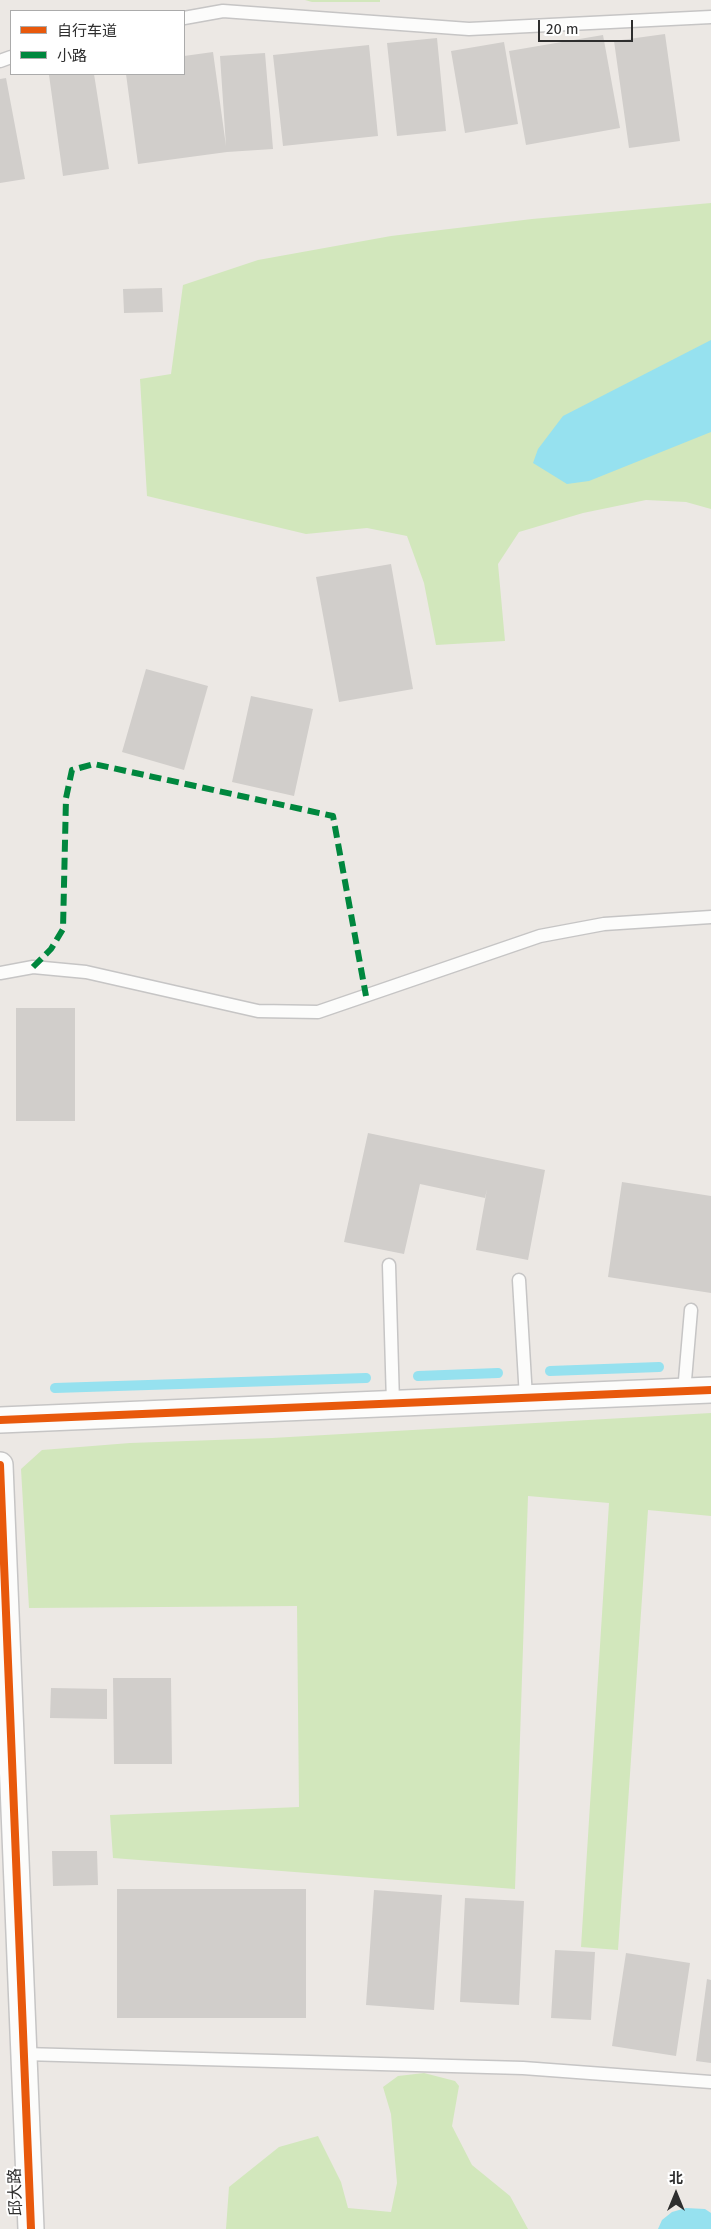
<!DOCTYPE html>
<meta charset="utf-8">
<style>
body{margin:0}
#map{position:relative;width:711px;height:2229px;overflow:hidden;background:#ece8e4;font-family:"Fira Sans","Noto Sans SC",sans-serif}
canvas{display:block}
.legend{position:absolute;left:10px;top:10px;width:175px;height:65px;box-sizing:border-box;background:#fff;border:1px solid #ababab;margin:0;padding:6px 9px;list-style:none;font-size:15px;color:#2e2e2e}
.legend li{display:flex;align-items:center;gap:10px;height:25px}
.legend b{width:25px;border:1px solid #ababab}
.north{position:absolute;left:651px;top:2169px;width:50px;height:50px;-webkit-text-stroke:4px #fff;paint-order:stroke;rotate:0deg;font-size:14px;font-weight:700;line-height:20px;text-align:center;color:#2e2e2e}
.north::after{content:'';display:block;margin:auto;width:18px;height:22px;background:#2e2e2e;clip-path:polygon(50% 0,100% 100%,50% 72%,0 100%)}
.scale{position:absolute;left:538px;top:20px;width:95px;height:22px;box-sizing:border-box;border:2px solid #2e2e2e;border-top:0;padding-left:6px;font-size:15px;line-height:18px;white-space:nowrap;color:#2e2e2e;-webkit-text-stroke:4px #fff;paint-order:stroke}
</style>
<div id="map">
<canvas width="711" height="2229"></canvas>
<ul class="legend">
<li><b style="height:6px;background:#e8590c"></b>自行车道</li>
<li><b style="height:6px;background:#00873e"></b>小路</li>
</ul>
<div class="north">北</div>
<div class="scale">20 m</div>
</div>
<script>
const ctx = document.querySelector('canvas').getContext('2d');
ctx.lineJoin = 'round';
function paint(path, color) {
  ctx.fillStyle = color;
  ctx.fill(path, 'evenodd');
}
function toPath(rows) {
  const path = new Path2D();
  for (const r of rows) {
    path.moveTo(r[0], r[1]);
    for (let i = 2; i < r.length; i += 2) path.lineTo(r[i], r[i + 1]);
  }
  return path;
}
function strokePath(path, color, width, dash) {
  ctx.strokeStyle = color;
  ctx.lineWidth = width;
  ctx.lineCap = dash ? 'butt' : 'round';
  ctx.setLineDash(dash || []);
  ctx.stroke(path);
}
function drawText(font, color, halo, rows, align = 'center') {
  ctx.font = font + ' "Fira Sans","Noto Sans SC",sans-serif';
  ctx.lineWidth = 4;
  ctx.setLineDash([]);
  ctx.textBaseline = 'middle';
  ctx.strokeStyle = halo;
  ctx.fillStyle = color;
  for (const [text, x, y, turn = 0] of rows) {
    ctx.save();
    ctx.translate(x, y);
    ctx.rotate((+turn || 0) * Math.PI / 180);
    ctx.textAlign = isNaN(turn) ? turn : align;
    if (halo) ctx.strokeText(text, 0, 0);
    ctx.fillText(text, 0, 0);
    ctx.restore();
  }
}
const green = toPath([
 [305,0,380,0,380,2,312,2],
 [711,203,711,509,686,502,646,500,583,513,519,532,498,564,505,641,436,645,424,583,407,536,367,528,306,534,147,496,140,379,171,374,183,285,258,260,391,236,532,219],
 [711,1413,711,1516,648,1510,618,1950,581,1947,609,1503,528,1496,515,1889,113,1858,110,1815,299,1807,297,1606,29,1608,21,1469,42,1450,130,1443,272,1438],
 [424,2073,455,2081,459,2086,452,2126,472,2165,510,2196,528,2229,226,2229,229,2187,279,2147,318,2136,341,2182,348,2208,391,2212,397,2183,391,2114,383,2087,398,2076]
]);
const water = toPath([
 [711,340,711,432,589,481,567,484,533,463,538,449,563,416],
 [686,2208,705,2209,711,2213,711,2229,658,2229,662,2220,672,2212]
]);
const stream = toPath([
 [550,1371,659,1367],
 [418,1376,498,1373],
 [55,1388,366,1378]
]);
const building = toPath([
 [665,34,680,141,629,148,614,41],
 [603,35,620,128,526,145,509,51],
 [437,38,446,131,397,136,387,43],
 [504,42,518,124,465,133,451,51],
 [369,45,378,136,283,146,273,55],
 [213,52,226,146,220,56,265,53,273,149,227,152,138,164,126,74,184,74,184,56],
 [57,74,94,74,109,169,63,176,49,75],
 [6,78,25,179,0,183,0,79],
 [162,288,163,312,124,313,123,289],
 [391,564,413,689,339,702,316,577],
 [146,669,208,686,184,770,122,752],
 [251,696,313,709,294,796,232,782],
 [16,1008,75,1008,75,1121,16,1121],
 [368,1133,545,1170,528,1260,476,1250,487,1189,485,1198,420,1184,404,1254,344,1242],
 [622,1182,711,1196,711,1293,608,1277],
 [113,1678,171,1678,172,1764,114,1764],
 [51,1688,107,1689,107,1719,50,1718],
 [52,1851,97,1851,98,1885,53,1886],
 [117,1889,306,1889,306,2018,117,2018],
 [374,1890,442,1895,434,2010,366,2005],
 [465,1898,524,1901,519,2005,460,2002],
 [555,1950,595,1952,591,2020,551,2018],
 [626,1953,690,1963,676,2056,612,2046],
 [707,1979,711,1980,711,2063,696,2061]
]);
const service = toPath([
 [184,18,223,11,469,29,711,17],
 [0,61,11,57],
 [0,973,33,967,86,972,258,1011,318,1012,540,936,604,924,711,917],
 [389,1265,393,1403],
 [519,1280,526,1398],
 [684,1392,691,1310],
 [24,2054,523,2068,711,2082]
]);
const minor = toPath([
 [0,1420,711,1390],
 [0,1465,31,2229]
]);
const quiet = toPath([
 [33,967,51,949,63,929,66,798,72,770,94,764,333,816,366,996]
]);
const cycleway = toPath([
 [0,1420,711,1390],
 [0,1465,31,2229]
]);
const streetNames = [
 ["邱大路",16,2192,-92]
];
paint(green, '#d2e7bc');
paint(water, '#96e1ef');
strokePath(stream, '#96e1ef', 10);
paint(building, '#d1cecb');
strokePath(service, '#c6c5c5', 15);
strokePath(minor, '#c6c5c5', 28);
strokePath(service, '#fcfcfb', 12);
strokePath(minor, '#fcfcfb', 25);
strokePath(quiet, '#00873e', 6, [12, 6]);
strokePath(cycleway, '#e8590c', 8);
drawText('16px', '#2e2e2e', '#fff', streetNames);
</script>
